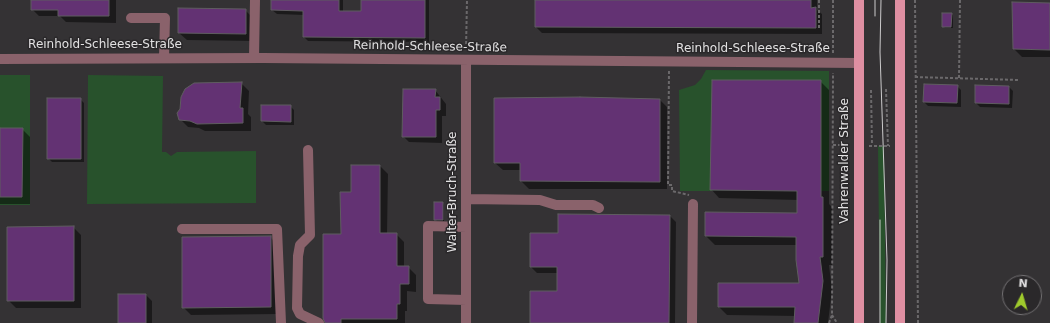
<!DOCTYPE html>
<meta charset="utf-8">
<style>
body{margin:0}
#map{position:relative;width:1050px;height:323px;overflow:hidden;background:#343234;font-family:"DejaVu Sans",sans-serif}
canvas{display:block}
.north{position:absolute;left:1002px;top:275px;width:40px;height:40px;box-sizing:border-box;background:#2a282a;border:1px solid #747274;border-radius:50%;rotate:5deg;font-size:11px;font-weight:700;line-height:16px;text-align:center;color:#e2e1e2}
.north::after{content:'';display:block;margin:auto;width:14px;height:18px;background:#9fca2c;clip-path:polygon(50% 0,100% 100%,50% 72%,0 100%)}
</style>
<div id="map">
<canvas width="1050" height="323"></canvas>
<div class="north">N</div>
</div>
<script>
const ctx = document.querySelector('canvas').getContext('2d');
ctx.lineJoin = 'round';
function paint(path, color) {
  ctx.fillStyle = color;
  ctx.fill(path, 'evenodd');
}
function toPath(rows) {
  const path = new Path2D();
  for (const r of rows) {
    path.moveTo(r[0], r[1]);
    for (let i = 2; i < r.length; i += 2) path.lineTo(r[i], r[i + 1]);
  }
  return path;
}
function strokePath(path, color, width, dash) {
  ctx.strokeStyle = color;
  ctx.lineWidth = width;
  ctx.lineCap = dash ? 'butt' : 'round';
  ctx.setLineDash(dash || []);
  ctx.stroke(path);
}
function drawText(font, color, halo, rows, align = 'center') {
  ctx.font = font + ' "DejaVu Sans",sans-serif';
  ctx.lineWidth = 3;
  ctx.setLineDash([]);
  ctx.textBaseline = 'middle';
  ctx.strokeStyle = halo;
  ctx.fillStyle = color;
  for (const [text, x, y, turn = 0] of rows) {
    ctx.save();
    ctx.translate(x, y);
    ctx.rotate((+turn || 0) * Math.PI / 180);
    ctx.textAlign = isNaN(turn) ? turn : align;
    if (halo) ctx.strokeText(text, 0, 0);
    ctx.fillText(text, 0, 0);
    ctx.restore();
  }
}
const green = toPath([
 [706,70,829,71,829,191,680,191,679,90,695,85,701,79],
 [0,75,30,75,30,205,0,205],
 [88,75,163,76,162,152,166,152,171,156,177,152,256,151,256,203,87,204],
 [878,146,884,146,886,323,880,323]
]);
const shadow = toPath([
 [32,0,116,0,116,23,66,22,60,16,39,16,32,9],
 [272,0,343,0,343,12,362,12,362,0,429,0,429,42,308,41,304,37,304,15,277,14,272,10],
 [536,0,817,0,817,10,822,14,822,34,542,33,536,27],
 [1050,4,1050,57,1022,57,1014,49],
 [245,10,253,18,253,41,187,40,179,33],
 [951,14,953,15,953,28,945,28,943,26],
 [820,81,829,90,829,204,832,207,832,265,829,265,832,290,828,323,795,323,796,316,727,315,719,307,800,284,797,245,715,245,706,236,706,213,798,214,798,200,719,198,711,189],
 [241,83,249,91,248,114,251,117,251,131,205,131,199,128,188,127,180,119],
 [957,86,961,90,961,107,928,106,924,102],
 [976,86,1009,87,1013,91,1012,108,980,107,976,103],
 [435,90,446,104,446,116,442,116,442,143,409,142,403,136],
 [80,99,84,103,84,162,52,162,48,158],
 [660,100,667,107,667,189,529,189,521,181,521,170,503,170,495,163],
 [290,106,294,110,294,125,266,125,262,121],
 [0,129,22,129,30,137,30,204,0,204],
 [352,166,380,166,388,174,387,234,396,234,404,242,404,267,408,267,416,275,416,292,407,291,407,311,405,311,405,323,326,323,342,235,352,193],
 [443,203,444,205,444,221,437,221,435,219],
 [670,216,676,222,675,323,531,323,558,292,558,273,537,273,531,267,559,234],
 [73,227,81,235,81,308,16,308,8,300],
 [270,237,278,245,279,314,191,315,183,307],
 [146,295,152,301,152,323,119,323]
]);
const building = toPath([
 [31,0,109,0,109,16,58,16,58,10,31,10,31,0],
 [271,0,339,0,339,11,361,11,361,0,425,0,425,38,303,37,303,11,271,10,271,0],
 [535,0,811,0,811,8,816,7,816,28,535,27,535,0],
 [1012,2,1050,3,1050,50,1013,49,1012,2],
 [178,8,246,9,246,34,178,33,178,8],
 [942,13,952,13,951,27,942,27,942,13],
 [712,80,821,80,821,197,823,197,823,257,820,257,823,281,818,323,794,323,795,307,718,307,718,283,799,283,796,260,796,237,705,236,705,212,797,213,797,191,710,190,712,80],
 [242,82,240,108,243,108,243,123,197,124,190,121,179,120,177,113,180,109,181,97,185,89,194,83,242,82],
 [924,84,958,85,957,103,923,102,924,84],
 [975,85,1009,86,1009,104,975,103,975,85],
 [403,89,436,89,435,97,440,97,440,110,436,110,436,137,402,137,403,89],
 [580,97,660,99,660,182,520,181,520,163,494,163,494,98,580,97],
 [47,98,81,98,81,159,47,159,47,98],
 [261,105,291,105,291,122,261,121,261,105],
 [0,128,23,128,22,197,0,197,0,128],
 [351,165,380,165,380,233,397,233,397,266,409,266,409,284,400,284,400,304,397,304,397,319,341,319,341,323,325,323,323,318,323,234,341,234,340,192,351,192,351,165],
 [434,202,443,202,443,220,434,220,434,202],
 [558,214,670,215,669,323,530,323,530,291,557,291,557,267,530,267,530,233,558,233,558,214],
 [74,226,74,301,7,301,7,227,74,226],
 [271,236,271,307,182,308,182,237,271,236],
 [118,294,146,294,146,323,118,323,118,294]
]);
const path = toPath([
 [915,0,918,323],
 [819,28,819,0],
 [466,49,467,0],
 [833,53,833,0],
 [669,71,668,185,672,185,672,191,689,195],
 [915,77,1018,80],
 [959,78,960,0],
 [886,89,888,146],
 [871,90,872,145],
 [833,145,848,145],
 [869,146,890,146],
 [832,315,837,323],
 [829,323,832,315,833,73]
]);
const minor = toPath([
 [131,18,165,18,164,58],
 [254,58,255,0],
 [0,59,263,58,859,63],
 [466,61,466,323],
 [308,150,310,235,300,245,298,256,297,308,300,314,319,323],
 [466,199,540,200,556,205,593,205,599,208],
 [466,227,428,226,428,299,466,300],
 [182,229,277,229,281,323],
 [692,323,693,204]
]);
const major = toPath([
 [859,0,859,323],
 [900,0,900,323]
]);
const tram = toPath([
 [881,0,880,52,887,260,886,323],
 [875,16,875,0],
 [880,220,880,323]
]);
const streetNames = [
 ["Reinhold-Schleese-Straße",105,45],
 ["Reinhold-Schleese-Straße",430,47,1],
 ["Reinhold-Schleese-Straße",753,49],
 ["Vahrenwalder Straße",845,161,-90],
 ["Walter-Bruch-Straße",453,192,-90]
];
paint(green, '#28522c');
paint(shadow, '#0007');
paint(building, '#633273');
strokePath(building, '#5f5d60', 1);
strokePath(path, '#6b696b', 2, [3, 2]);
strokePath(minor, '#8a626b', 10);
strokePath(major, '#df8fa2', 10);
strokePath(tram, '#cccbcc', 1);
drawText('12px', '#e2e1e2', '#2a282a', streetNames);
</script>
